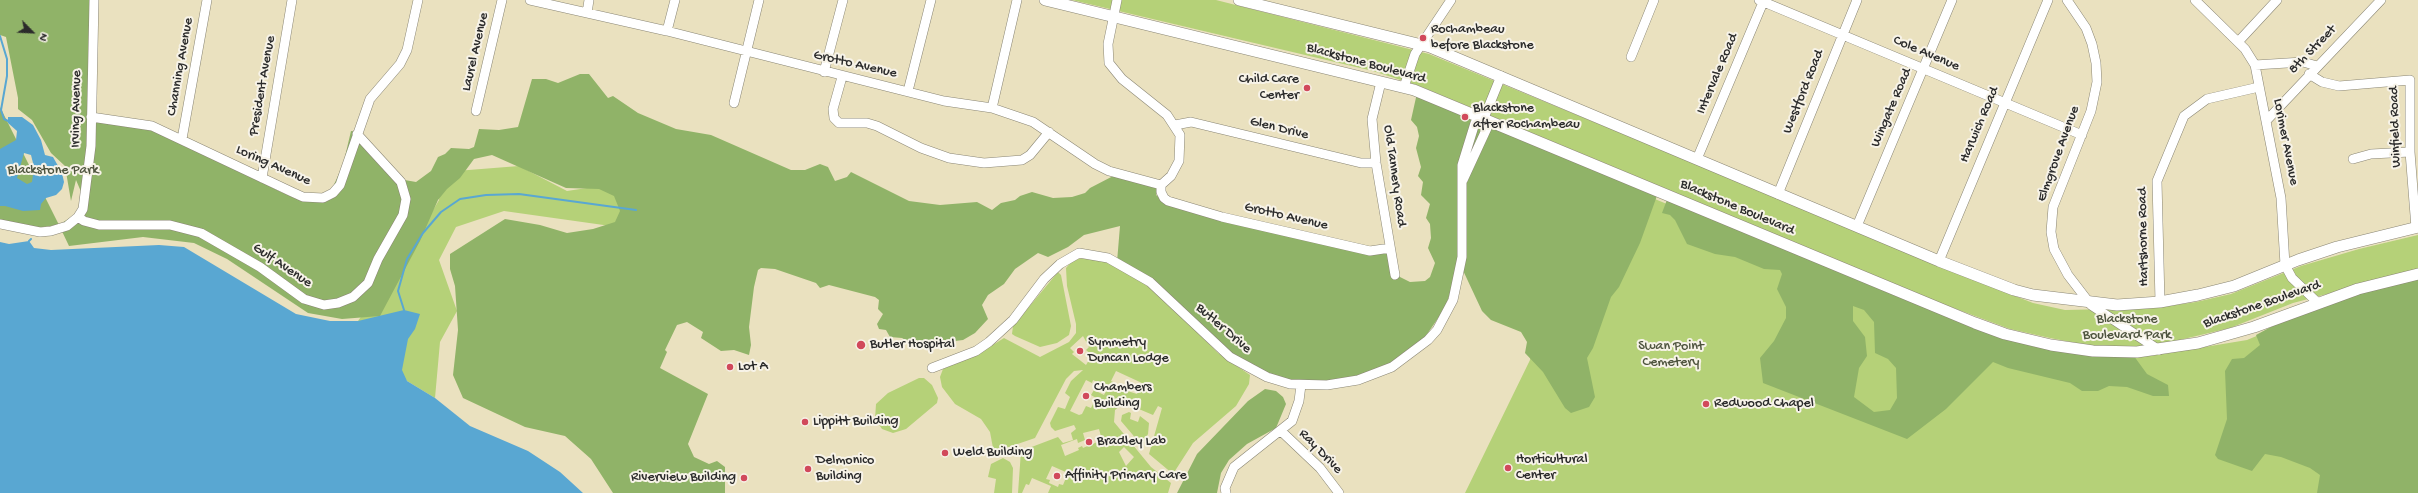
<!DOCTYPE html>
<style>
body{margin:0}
#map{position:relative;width:2418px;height:493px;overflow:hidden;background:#eae1bf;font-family:"Gochi Hand",sans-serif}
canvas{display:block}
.north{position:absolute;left:12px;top:12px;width:40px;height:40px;-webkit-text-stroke:3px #f7f3e8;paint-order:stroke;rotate:114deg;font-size:11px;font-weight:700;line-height:16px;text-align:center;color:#2b2b2b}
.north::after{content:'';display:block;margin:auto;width:14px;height:18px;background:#2b2b2b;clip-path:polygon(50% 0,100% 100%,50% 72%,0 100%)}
</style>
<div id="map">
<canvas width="2418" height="493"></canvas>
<div class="north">N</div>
</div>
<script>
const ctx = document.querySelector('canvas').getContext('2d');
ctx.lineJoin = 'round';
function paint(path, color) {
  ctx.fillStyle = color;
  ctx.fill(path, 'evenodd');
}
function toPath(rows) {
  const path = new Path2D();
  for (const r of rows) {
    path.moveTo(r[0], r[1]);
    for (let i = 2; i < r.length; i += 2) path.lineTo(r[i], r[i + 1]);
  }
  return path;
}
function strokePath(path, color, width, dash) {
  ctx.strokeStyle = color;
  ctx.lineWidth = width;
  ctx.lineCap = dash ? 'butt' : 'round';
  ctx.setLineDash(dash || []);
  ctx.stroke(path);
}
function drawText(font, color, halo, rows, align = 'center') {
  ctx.font = font + ' "Gochi Hand",sans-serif';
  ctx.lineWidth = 4;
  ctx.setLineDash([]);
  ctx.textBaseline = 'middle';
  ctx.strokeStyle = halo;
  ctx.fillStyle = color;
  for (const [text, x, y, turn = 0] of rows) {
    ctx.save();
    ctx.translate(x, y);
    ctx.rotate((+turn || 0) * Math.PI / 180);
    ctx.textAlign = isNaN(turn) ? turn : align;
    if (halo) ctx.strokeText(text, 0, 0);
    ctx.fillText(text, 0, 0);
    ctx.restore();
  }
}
const green = toPath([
 [1072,0,1216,0,1429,54,1856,230,1969,278,2033,303,2065,310,2155,308,2196,302,2231,294,2301,266,2359,249,2418,235,2418,270,2293,303,2230,328,2171,342,2128,348,2097,347,2050,338,2010,329,1948,306,1419,86,1373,71],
 [1556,158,1949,321,2054,351,2150,356,2247,340,2335,303,2418,493,1465,493,1530,360],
 [519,166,567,191,620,183,639,230,504,211,456,227,439,260,457,311,440,342,435,398,407,381,330,321,358,321,424,226,439,200,440,187,456,171],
 [1084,258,1106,262,1141,281,1165,300,1218,353,1250,375,1249,384,1236,406,1193,443,1173,474,1149,454,1162,408,1158,406,1153,415,1127,404,1120,406,1115,410,1114,422,1151,467,1171,483,1168,493,1048,493,1051,486,1032,478,1029,485,1026,484,1022,493,1018,493,1021,451,1058,437,1063,443,1073,440,1071,433,1076,429,1074,425,1055,431,1051,427,1050,423,1058,407,1065,409,1070,397,1065,393,1071,381,1083,370,1074,371,1066,379,1035,438,1000,450,993,448,990,432,981,419,955,404,942,387,940,377,943,369,980,353,1004,338,1040,357,1069,342,1076,333,1076,324,1067,286,1066,268,1073,260],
 [1083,336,1089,347,1086,350,1092,355,1086,365,1072,354,1074,352,1070,348],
 [1116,371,1142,383,1137,394,1118,388,1119,385,1111,381],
 [1086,380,1092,383,1093,380,1108,387,1104,395,1094,390,1091,395,1096,398,1091,408,1086,406,1082,414,1079,415,1070,411],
 [1099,429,1102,440,1083,448,1082,446,1078,448,1079,450,1065,456,1061,445,1077,439,1078,443,1085,440,1083,433],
 [1124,447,1134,457,1126,466,1119,452],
 [1052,466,1068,473,1063,485,1059,484,1058,487,1049,483,1050,480,1046,479],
 [1058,272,1061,275,1071,326,1069,335,1057,343,1040,347,1015,336,1012,334,1013,326],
 [919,378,924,378,932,385,938,398,937,403,906,429,893,433,882,429,875,419,876,404,888,393],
 [1129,412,1131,413,1130,419,1138,422,1140,416,1149,423,1148,434,1143,443,1138,441,1121,421,1122,415],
 [1003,458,1010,462,1013,468,1012,493,994,493,996,479,988,477,991,464]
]);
const forest = toPath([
 [0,0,93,0,90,116,145,125,281,192,299,200,309,201,331,191,343,165,351,131,357,132,399,179,416,182,431,171,438,157,445,154,451,148,469,149,474,147,479,129,499,130,518,127,532,79,546,79,558,83,580,74,589,74,608,98,613,96,638,113,676,129,711,135,791,170,805,170,820,164,828,167,835,181,847,177,851,172,909,201,940,205,977,202,992,210,1001,203,1015,200,1020,196,1032,192,1053,198,1072,197,1085,193,1090,188,1117,174,1159,186,1156,195,1166,202,1387,250,1392,273,1410,282,1425,281,1430,277,1435,263,1428,248,1431,238,1430,224,1426,218,1430,204,1421,195,1423,182,1418,176,1421,167,1416,148,1419,136,1417,127,1411,120,1417,93,1658,193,1640,243,1619,287,1611,297,1593,348,1587,358,1595,397,1589,407,1571,413,1565,408,1543,372,1525,353,1527,342,1521,332,1491,320,1482,311,1460,264,1445,308,1421,343,1371,376,1308,387,1248,369,1162,295,1117,262,1120,226,1084,235,1068,247,1048,257,1038,253,1015,269,1004,284,988,295,982,305,988,319,975,333,963,340,931,344,914,345,902,338,890,337,886,330,879,329,877,324,883,314,878,309,879,300,875,297,829,285,820,288,816,283,775,269,761,268,758,270,754,287,749,327,751,345,749,355,734,350,721,351,701,338,703,332,687,322,677,325,665,350,667,352,660,368,708,394,688,444,694,457,709,464,717,461,725,467,725,493,613,493,591,459,565,436,525,427,463,398,453,375,458,330,455,286,450,269,450,254,505,219,540,225,567,233,593,229,615,222,620,211,614,196,599,189,566,188,492,155,474,159,460,178,447,189,438,200,420,241,380,316,342,319,308,313,227,259,194,243,143,237,69,246,59,225,35,228,0,220,0,107,59,225,74,215,81,204,82,194,76,180,71,201,65,166,51,153,32,120,18,109,18,98,6,37,0,35],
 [1668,197,2006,334,2131,352,2147,374,2168,385,2169,396,2153,396,2127,387,2109,386,2098,391,2082,391,2070,383,2008,368,1993,362,1946,409,1907,439,1763,383,1760,358,1774,341,1786,318,1786,307,1777,289,1782,274,1780,270,1764,269,1735,257,1715,254,1687,244,1675,220,1670,215,1662,213],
 [1853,306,1864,310,1874,322,1875,353,1888,359,1896,368,1897,398,1890,410,1874,412,1854,397,1859,368,1867,356,1865,337,1853,321],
 [2418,272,2418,493,2317,493,2320,475,2310,468,2281,457,2265,454,2252,471,2218,459,2215,455,2227,419,2225,371,2232,359,2244,358,2260,345,2256,335,2280,322],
 [1265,389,1276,391,1283,397,1286,404,1276,428,1247,444,1229,460,1221,473,1217,493,1177,493,1197,454,1248,401]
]);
const water = toPath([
 [8,117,22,117,33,125,41,140,45,155,53,157,62,173,64,182,62,189,56,195,46,198,41,204,40,210,23,211,5,206,0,206,0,149,16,140,17,131,8,123],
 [24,153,31,155,34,167,32,182,27,184,17,178],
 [29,241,34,248,51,250,159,245,184,247,296,314,330,321,358,321,404,310,420,314,415,329,408,339,402,370,407,381,435,398,470,426,528,451,560,472,583,493,0,493,0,242,9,244]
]);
const stream = toPath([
 [0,36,7,59,7,76,1,110,4,119,8,121],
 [29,241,31,239],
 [404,310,398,291,407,259,423,233,441,212,460,199,486,195,519,194,636,210]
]);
const minor = toPath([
 [530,0,667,31,944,101,992,108,1033,122,1095,164,1109,171,1161,185],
 [1117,0,1108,44,1109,63,1122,79,1167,115,1180,135,1179,161,1171,176,1161,185,1161,192,1164,198,1168,201,1222,217,1370,251,1390,248],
 [1759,0,2082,135],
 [2067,0,2086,28,2092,44,2096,63,2097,82,2091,111,2053,207,2051,232,2054,249,2068,275,2091,305,2159,350],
 [2195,0,2245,49,2255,65,2281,198,2285,265,2292,278,2317,302],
 [587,13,589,0],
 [667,31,675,0],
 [2238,42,2277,0],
 [1631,57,1654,0],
 [2255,65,2303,62,2317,66],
 [824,72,843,0],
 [2309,74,2322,82,2339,86,2410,80,2410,152,2416,228],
 [842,77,833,109,834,118,839,123,867,123,877,126,921,148,949,158,984,163,1022,160,1030,155,1049,132],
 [1381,82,1372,119,1376,163,1395,275],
 [1404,87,1415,54,1451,0],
 [908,91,931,0],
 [734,103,759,0],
 [992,108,1017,0],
 [476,111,502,0],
 [91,117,152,126,292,192,303,197,323,198,333,193,340,185,370,99,400,64,407,50,418,0],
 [2267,120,2381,0],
 [1175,125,1191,122,1361,163,1376,163],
 [182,139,207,0],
 [1697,159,1764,0],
 [2353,159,2371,154,2410,152],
 [262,178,292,0],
 [1463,180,1487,128,1484,118,1501,76],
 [1778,194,1857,0],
 [78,217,84,221,99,225,170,225,201,233,260,267,304,299,324,305,338,303,353,297,368,283,378,259,403,215,406,199,401,182,357,134],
 [0,224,40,232,51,231,67,226,78,217,83,209,91,146,94,0],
 [1857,226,1952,0],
 [1939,261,2048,0],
 [2160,302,2157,181,2184,116,2207,99,2259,87],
 [932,368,976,351,989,342,1013,320,1044,279,1060,264,1079,253,1108,258,1150,282,1230,357,1267,377,1290,384,1327,385,1358,380,1392,367,1428,340,1437,330,1453,300,1462,257,1462,165,1475,123,1484,118],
 [1281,431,1320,468,1339,493],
 [1226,493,1225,488,1234,467,1292,421,1299,401,1301,385]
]);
const major = toPath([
 [1045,0,1414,90,1975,323,2005,334,2051,345,2093,351,2137,352,2198,343,2254,327,2358,289,2418,274],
 [1239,0,1430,47,1939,261,2014,290,2033,295,2117,305,2160,302,2198,295,2234,286,2298,260,2337,247,2418,227]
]);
const markers = [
 [1423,38,4,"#d1495b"],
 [1307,88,4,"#d1495b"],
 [1465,117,4,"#d1495b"],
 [861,345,5,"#d1495b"],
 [1080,351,4,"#d1495b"],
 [730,367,4,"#d1495b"],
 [1086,396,4,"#d1495b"],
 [1706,404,4,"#d1495b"],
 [805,422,4,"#d1495b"],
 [1089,442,4,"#d1495b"],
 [945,453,4,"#d1495b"],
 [1508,468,4,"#d1495b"],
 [808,469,4,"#d1495b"],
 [1057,476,4,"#d1495b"],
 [744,478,4,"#d1495b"]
];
const poiNames = [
 ["Rochambeau",1431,30],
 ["before Blackstone",1431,46],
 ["Child Care",1299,80,"right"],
 ["Center",1299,96,"right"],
 ["Blackstone",1473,109],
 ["after Rochambeau",1473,125],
 ["Symmetry",1088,343],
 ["Duncan Lodge",1088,359],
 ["Butler Hospital",870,345],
 ["Lot A",738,367],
 ["Chambers",1094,388],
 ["Building",1094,404],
 ["Redwood Chapel",1714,404],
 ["Lippitt Building",813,422],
 ["Bradley Lab",1097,442],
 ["Weld Building",953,453],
 ["Horticultural",1516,460],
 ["Center",1516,476],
 ["Delmonico",816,461],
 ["Building",816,477],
 ["Affinity Primary Care",1065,476],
 ["Riverview Building",736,478,"right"]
];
const streetNames = [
 ["8th Street",2313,50,-46],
 ["Laurel Avenue",476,52,-77],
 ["Cole Avenue",1926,54,23],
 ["Blackstone Boulevard",1366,64,15],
 ["Grotto Avenue",855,65,13],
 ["Channing Avenue",181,67,-80],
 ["Intervale Road",1718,74,-67],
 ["President Avenue",263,86,-80],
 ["Westford Road",1804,92,-68],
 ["Wingate Road",1892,108,-67],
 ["Irving Avenue",77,109,-89],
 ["Harwich Road",1980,125,-67],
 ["Winfield Road",2396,127,-92],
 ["Glen Drive",1279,129,14],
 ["Lorimer Avenue",2285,142,79],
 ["Elmgrove Avenue",2059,154,-70],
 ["Loring Avenue",273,166,24],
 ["Old Tannery Road",1394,176,82],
 ["Blackstone Boulevard",1737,208,23],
 ["Grotto Avenue",1286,217,13],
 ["Hartshorne Road",2144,237,-91],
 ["Gulf Avenue",282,266,34],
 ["Blackstone Boulevard",2262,305,-19],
 ["Butler Drive",1223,329,41],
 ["Ray Drive",1320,452,46]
];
const parkNames = [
 ["Blackstone Park",53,171],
 ["Blackstone",2127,320],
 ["Boulevard Park",2127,336],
 ["Swan Point",1671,347],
 ["Cemetery",1671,363]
];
paint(green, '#b5d178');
paint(forest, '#90b368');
paint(water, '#59a7d2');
strokePath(stream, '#59a7d2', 2);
strokePath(minor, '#8a8675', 10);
strokePath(major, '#8a8675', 12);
strokePath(minor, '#fff', 9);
strokePath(major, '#fff', 11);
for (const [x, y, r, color] of markers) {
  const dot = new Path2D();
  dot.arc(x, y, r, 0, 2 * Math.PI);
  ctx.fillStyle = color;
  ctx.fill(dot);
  strokePath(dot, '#f7f3e8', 1.5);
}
drawText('14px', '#2b2b2b', '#f7f3e8', poiNames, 'left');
drawText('14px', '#2b2b2b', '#f7f3e8', streetNames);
drawText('14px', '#4e543e', '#f7f3e8', parkNames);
</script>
